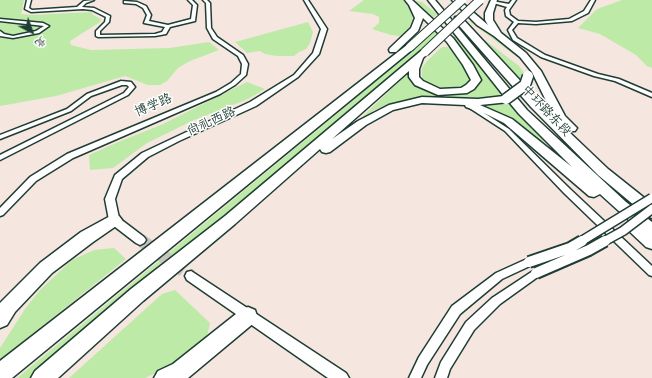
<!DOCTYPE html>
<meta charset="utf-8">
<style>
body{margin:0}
#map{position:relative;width:652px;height:378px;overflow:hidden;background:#f5e6df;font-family:Dekko,"LXGW WenKai TC",sans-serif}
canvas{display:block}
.north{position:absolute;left:12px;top:12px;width:40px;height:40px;-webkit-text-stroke:3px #fff;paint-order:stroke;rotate:139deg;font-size:11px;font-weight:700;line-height:16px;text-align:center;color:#1f3d34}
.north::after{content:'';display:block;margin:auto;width:14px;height:18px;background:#1f3d34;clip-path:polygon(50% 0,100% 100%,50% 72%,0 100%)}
</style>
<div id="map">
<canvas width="652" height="378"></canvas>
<div class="north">北</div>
</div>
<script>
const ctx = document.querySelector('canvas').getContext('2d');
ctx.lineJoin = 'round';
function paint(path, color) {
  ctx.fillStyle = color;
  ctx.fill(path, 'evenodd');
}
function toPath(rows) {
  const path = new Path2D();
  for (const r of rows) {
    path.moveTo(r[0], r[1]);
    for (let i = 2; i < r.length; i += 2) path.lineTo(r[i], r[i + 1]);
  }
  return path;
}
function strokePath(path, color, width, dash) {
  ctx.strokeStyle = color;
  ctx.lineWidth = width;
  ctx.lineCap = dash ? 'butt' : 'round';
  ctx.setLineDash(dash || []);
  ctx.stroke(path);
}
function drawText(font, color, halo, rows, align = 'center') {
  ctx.font = font + ' Dekko,"LXGW WenKai TC",sans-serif';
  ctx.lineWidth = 3;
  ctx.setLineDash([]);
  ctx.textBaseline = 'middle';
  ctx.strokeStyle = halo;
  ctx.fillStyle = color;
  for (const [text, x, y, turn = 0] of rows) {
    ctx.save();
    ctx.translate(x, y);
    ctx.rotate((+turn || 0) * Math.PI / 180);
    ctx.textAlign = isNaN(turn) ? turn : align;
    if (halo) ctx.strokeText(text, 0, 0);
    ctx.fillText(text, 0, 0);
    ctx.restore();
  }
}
const green = toPath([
 [0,0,24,0,21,14,32,15,92,12,93,15,101,19,100,22,70,41,71,45,91,50,170,48,209,42,219,50,190,61,178,68,167,81,160,85,148,85,125,76,56,96,0,106],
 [364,0,403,0,410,9,413,19,408,30,400,36,391,35,372,29,379,23,379,17,373,14,349,11],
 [411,0,422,2,437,14,433,18],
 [622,0,652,0,652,68,647,66,636,55,600,34,578,28,597,9],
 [472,18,518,55,520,59,469,21],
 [308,22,313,32,310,43,306,49,299,52,294,56,277,56,265,54,260,51,247,53,235,42],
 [434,29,440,33,366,99,149,278,32,378,17,378,349,104],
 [456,35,507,95,494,98,422,97,399,101,374,110,362,120,360,119,407,74,410,80,428,91,441,95,461,95,476,89,480,81,473,65,465,53,452,38],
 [485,40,519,66,524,73,521,83,483,41],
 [442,47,448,47,453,50,470,79,467,85,456,90,440,89,427,85,422,79,422,68,427,61],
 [247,82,265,89,248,99,194,120,147,143,113,168,90,170,89,155,123,140,161,125],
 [510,100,545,142,538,139,512,120,480,104],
 [114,248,126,259,0,360,0,348,25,309,40,290,72,260,94,250],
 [175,290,210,323,207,336,177,363,145,378,69,378,162,294]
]);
const tertiaryTunnelFar1 = toPath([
 [140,240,143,242]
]);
const tertiaryTunnel = toPath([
 [142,241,191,276]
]);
const minor = toPath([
 [27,0,31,0,29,8,32,10,77,7,84,1,94,0,86,3,82,7,94,8,110,16,109,22,100,31,100,35,155,34,162,32,165,27,144,23,147,15,143,8,136,4,124,3,124,1,137,2,146,6,151,15,149,21,168,25,191,19,193,5,188,0,192,0,197,5,195,21,170,27,166,34,155,36,98,37,96,36,96,31,105,22,106,17,92,10,83,9,31,12,25,9,27,0],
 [203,0,207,0,210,3,211,28,217,37,243,55,248,64,246,75,235,85,220,94,73,158,36,181,3,215,0,216,0,208,30,177,67,154,216,92,231,83,241,74,242,64,238,56,213,39,207,28,206,3,203,0],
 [512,0,516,0,509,10,510,15,518,21,536,22,569,19,584,11,591,0,595,0,588,13,572,21,536,24,518,23,512,30,517,38,545,55,598,74,619,79,652,93,652,97,615,81,594,76,541,57,513,40,508,30,514,22,506,16,505,10,507,7,490,2,492,1,509,4,512,0],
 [0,19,43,23,49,26,39,33,13,38,0,36,0,31,4,34,13,36,36,31,44,26,0,21,0,19],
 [121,81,131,82,135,87,128,95,0,160,0,155,124,93,129,87,127,85,122,85,91,96,71,111,0,139,0,135,67,109,87,94,121,81],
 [470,104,509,129,570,189,652,266,652,276,649,275,564,193,505,131,468,107,467,106,470,104],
 [529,258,532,259,534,262,532,265,502,279,460,314,427,365,421,378,409,378,419,357,452,306,496,273,529,258],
 [536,269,539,270,541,273,539,276,500,304,474,330,450,369,447,378,435,378,441,362,466,322,492,298,536,269]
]);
const tertiary = toPath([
 [304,0,308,0,327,29,319,54,298,77,256,106,179,141,148,157,122,179,115,199,119,218,144,237,146,240,144,243,140,245,136,243,110,223,109,220,105,199,115,175,142,153,250,102,294,75,313,53,321,29,304,0],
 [191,271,346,373,349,378,328,378,187,280,185,276,187,272,191,271]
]);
const trunk = toPath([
 [405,0,412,0,453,38,473,65,481,80,474,89,467,93,438,95,415,85,409,77,409,71,332,139,358,121,389,105,422,97,478,99,504,96,428,0,435,0,527,110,626,202,652,222,652,249,646,247,630,232,627,228,632,223,600,194,594,197,589,196,504,123,486,114,466,107,465,105,422,103,393,110,366,125,330,152,326,153,322,152,320,149,235,224,143,301,58,378,31,378,35,371,131,289,225,216,422,50,425,49,429,52,423,58,419,69,419,77,423,81,440,89,461,88,466,85,471,80,463,65,447,42,423,18,418,31,396,52,390,52,389,50,390,48,411,28,415,18,409,5,405,0],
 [509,102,519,114,572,167,512,119,480,105,509,102],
 [452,0,459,0,488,25,485,20,485,13,491,0,497,0,493,13,493,20,501,33,526,53,541,71,565,116,577,128,575,131,568,131,608,169,652,204,652,218,647,216,598,175,531,107,455,21,455,17,461,17,554,117,532,72,520,57,494,36,477,25,452,0],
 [410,44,413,45,414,47,413,49,12,378,0,378,0,361,407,45,410,44],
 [114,214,119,216,122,220,119,224,93,242,52,273,15,312,7,325,0,328,0,303,40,263,81,232,114,214],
 [248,307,255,310,257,316,255,322,188,378,154,378,158,371,173,364,241,310,248,307]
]);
const minorBridgeFar1 = toPath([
 [580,242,652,198],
 [603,242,623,231,652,209]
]);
const minorBridge = toPath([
 [529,262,570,248,582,241],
 [536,273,589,250,605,241]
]);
const trunkBridgeFar1 = toPath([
 [410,47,462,0],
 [425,52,480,0]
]);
const trunkBridge = toPath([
 [506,99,525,85,528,76]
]);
const streetNames = [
 ["博学路",154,107,-23],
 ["中环路东段",545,112,46],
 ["尚礼西路",212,123,-24]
];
paint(green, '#beeaa7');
strokePath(tertiaryTunnelFar1, '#cac4bd', 10, [10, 5]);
strokePath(tertiaryTunnel, '#cac4bd', 13, [13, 6]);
strokePath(minor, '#1f3d34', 3);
strokePath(tertiary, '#1f3d34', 3);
strokePath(trunk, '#1f3d34', 3);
paint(minor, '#fff');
paint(tertiary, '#fff');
paint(trunk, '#fff');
strokePath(minorBridgeFar1, '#1f3d34', 11, []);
strokePath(minorBridge, '#1f3d34', 14, []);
strokePath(trunkBridgeFar1, '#1f3d34', 10, []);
strokePath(trunkBridge, '#1f3d34', 13, []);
strokePath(minorBridgeFar1, '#fff', 8);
strokePath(minorBridge, '#fff', 10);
strokePath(trunkBridgeFar1, '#fff', 8);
strokePath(trunkBridge, '#fff', 10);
drawText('13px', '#1f3d34', '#fff', streetNames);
</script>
